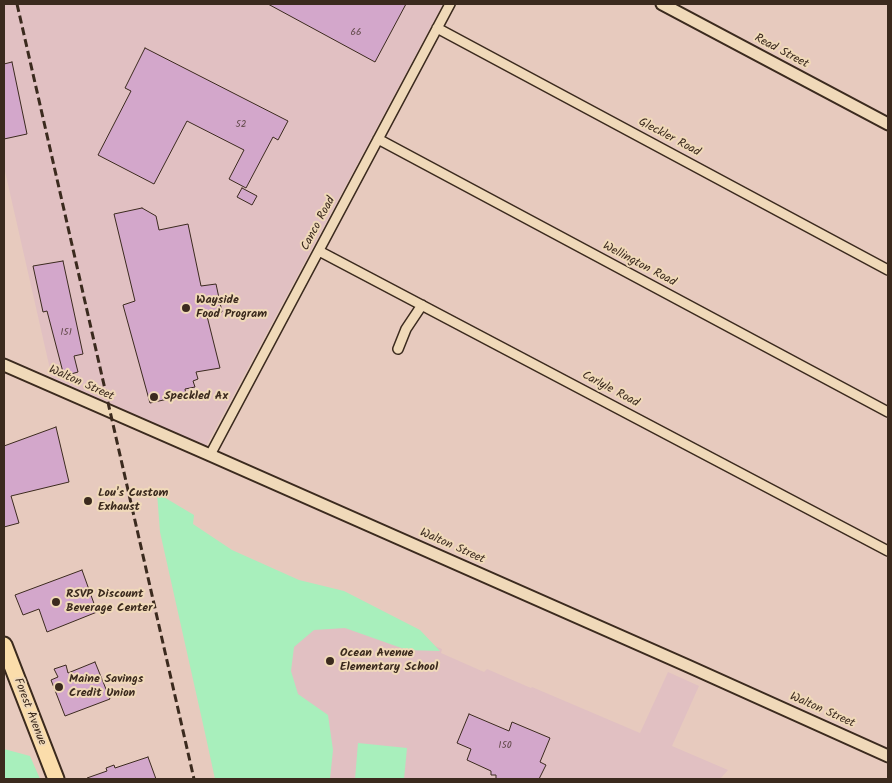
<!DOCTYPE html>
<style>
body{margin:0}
#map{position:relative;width:892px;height:783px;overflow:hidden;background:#e7cabe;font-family:Kalam,sans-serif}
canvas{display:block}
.frame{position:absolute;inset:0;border:5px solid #3b2a1e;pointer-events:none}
</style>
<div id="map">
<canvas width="892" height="783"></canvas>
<div class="frame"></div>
</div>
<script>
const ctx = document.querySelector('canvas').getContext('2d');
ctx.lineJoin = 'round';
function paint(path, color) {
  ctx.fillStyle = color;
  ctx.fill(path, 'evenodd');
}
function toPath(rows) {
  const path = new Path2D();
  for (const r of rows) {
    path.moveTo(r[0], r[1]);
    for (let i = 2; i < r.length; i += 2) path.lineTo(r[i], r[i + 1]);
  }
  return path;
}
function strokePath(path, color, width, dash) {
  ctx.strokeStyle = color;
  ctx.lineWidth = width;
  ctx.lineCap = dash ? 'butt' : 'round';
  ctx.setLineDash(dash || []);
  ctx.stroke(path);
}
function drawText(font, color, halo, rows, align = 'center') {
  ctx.font = font + ' Kalam,sans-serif';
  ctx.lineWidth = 4;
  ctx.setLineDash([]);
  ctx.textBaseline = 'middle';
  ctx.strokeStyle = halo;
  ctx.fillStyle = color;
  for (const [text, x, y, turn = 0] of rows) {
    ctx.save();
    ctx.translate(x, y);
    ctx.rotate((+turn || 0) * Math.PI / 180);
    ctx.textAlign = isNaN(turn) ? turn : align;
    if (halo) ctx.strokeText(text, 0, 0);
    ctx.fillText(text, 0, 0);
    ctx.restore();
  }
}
const built = toPath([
 [4,4,443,4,206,446,52,378,4,167],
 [172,535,442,649,441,653,484,672,487,669,531,688,532,687,640,733,668,672,699,686,672,746,728,770,720,779,227,779]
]);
const green = toPath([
 [157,493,194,515,193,524,232,550,299,580,344,591,420,630,440,651,407,650,345,628,314,630,294,647,291,671,298,694,328,715,333,750,330,779,215,779,205,733,160,532],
 [358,743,407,748,404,779,355,779],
 [4,749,30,756,40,779,4,779]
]);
const building = toPath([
 [268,4,406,4,375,62,268,4],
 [145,48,288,121,278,140,273,137,246,188,229,179,244,150,187,121,154,184,98,155,131,91,125,88,145,48],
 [12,62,27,134,4,139,4,64,12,62],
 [242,188,257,196,252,205,237,197,242,188],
 [142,208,156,216,159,230,188,224,201,286,216,284,222,312,207,316,220,368,196,372,198,379,193,381,195,387,185,389,186,395,150,403,123,305,135,301,114,214,142,208],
 [63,261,83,354,74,356,78,372,64,376,47,311,43,312,33,266,63,261],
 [56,427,69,482,11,496,19,523,4,527,4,446,56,427],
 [82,570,97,612,47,632,39,609,23,615,15,595,82,570],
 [95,662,110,699,65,716,51,680,58,677,54,669,66,665,68,673,95,662],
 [469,714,509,731,512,722,550,738,540,762,546,765,539,779,496,779,496,775,491,775,491,771,467,760,471,749,457,743,469,714],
 [148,757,156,779,87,779,87,778,107,771,106,768,114,765,115,768,148,757]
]);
const minor = toPath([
 [437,28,888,270],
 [378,139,888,412],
 [319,251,888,551],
 [398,349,406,329,422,305],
 [210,455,450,4]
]);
const tertiary = toPath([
 [662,4,888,124],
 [4,365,210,455,688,666,888,756]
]);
const trunk = toPath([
 [4,645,56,779]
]);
const rail = toPath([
 [17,4,194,779]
]);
const markers = [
 [186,308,5,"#3b2a1e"],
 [154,397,5,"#3b2a1e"],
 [88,501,5,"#3b2a1e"],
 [56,602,5,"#3b2a1e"],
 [330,661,5,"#3b2a1e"],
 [59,687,5,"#3b2a1e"]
];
const numberNames = [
 ["66",356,33],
 ["52",241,125],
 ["151",66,333],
 ["150",505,746]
];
const streetNames = [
 ["Read Street",781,52,28],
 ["Gleckler Road",669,138,28],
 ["Canco Road",319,224,-62],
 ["Wellington Road",639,265,28],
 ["Walton Street",81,384,24],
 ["Carlyle Road",610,390,28],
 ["Walton Street",452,547,24],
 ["Walton Street",822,711,24],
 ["Forest Avenue",29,712,69]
];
const poiNames = [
 ["Wayside",196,301],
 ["Food Program",196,315],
 ["Speckled Ax",164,397],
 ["Lou's Custom",98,494],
 ["Exhaust",98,508],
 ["RSVP Discount",66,595],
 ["Beverage Center",66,609],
 ["Ocean Avenue",340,654],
 ["Elementary School",340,668],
 ["Maine Savings",69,680],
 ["Credit Union",69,694]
];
paint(built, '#e1c0c2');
paint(green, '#a8efbc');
paint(building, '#d3a7cb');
strokePath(building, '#3b2a1e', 1);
strokePath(minor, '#3b2a1e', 12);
strokePath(tertiary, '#3b2a1e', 15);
strokePath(trunk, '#3b2a1e', 19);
strokePath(minor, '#f0d9b9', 9);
strokePath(tertiary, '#f0d9b9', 11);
strokePath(trunk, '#fbddab', 15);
strokePath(rail, '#3b2a1e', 3, [8, 4]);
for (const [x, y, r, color] of markers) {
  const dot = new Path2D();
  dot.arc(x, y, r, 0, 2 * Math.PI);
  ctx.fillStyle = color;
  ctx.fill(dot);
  strokePath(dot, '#f0d9b9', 2);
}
drawText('10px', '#614949', null, numberNames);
drawText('12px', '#3b2a1e', '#f0d9b9', streetNames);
drawText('bold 12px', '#3b2a1e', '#f0d9b9', poiNames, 'left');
</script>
